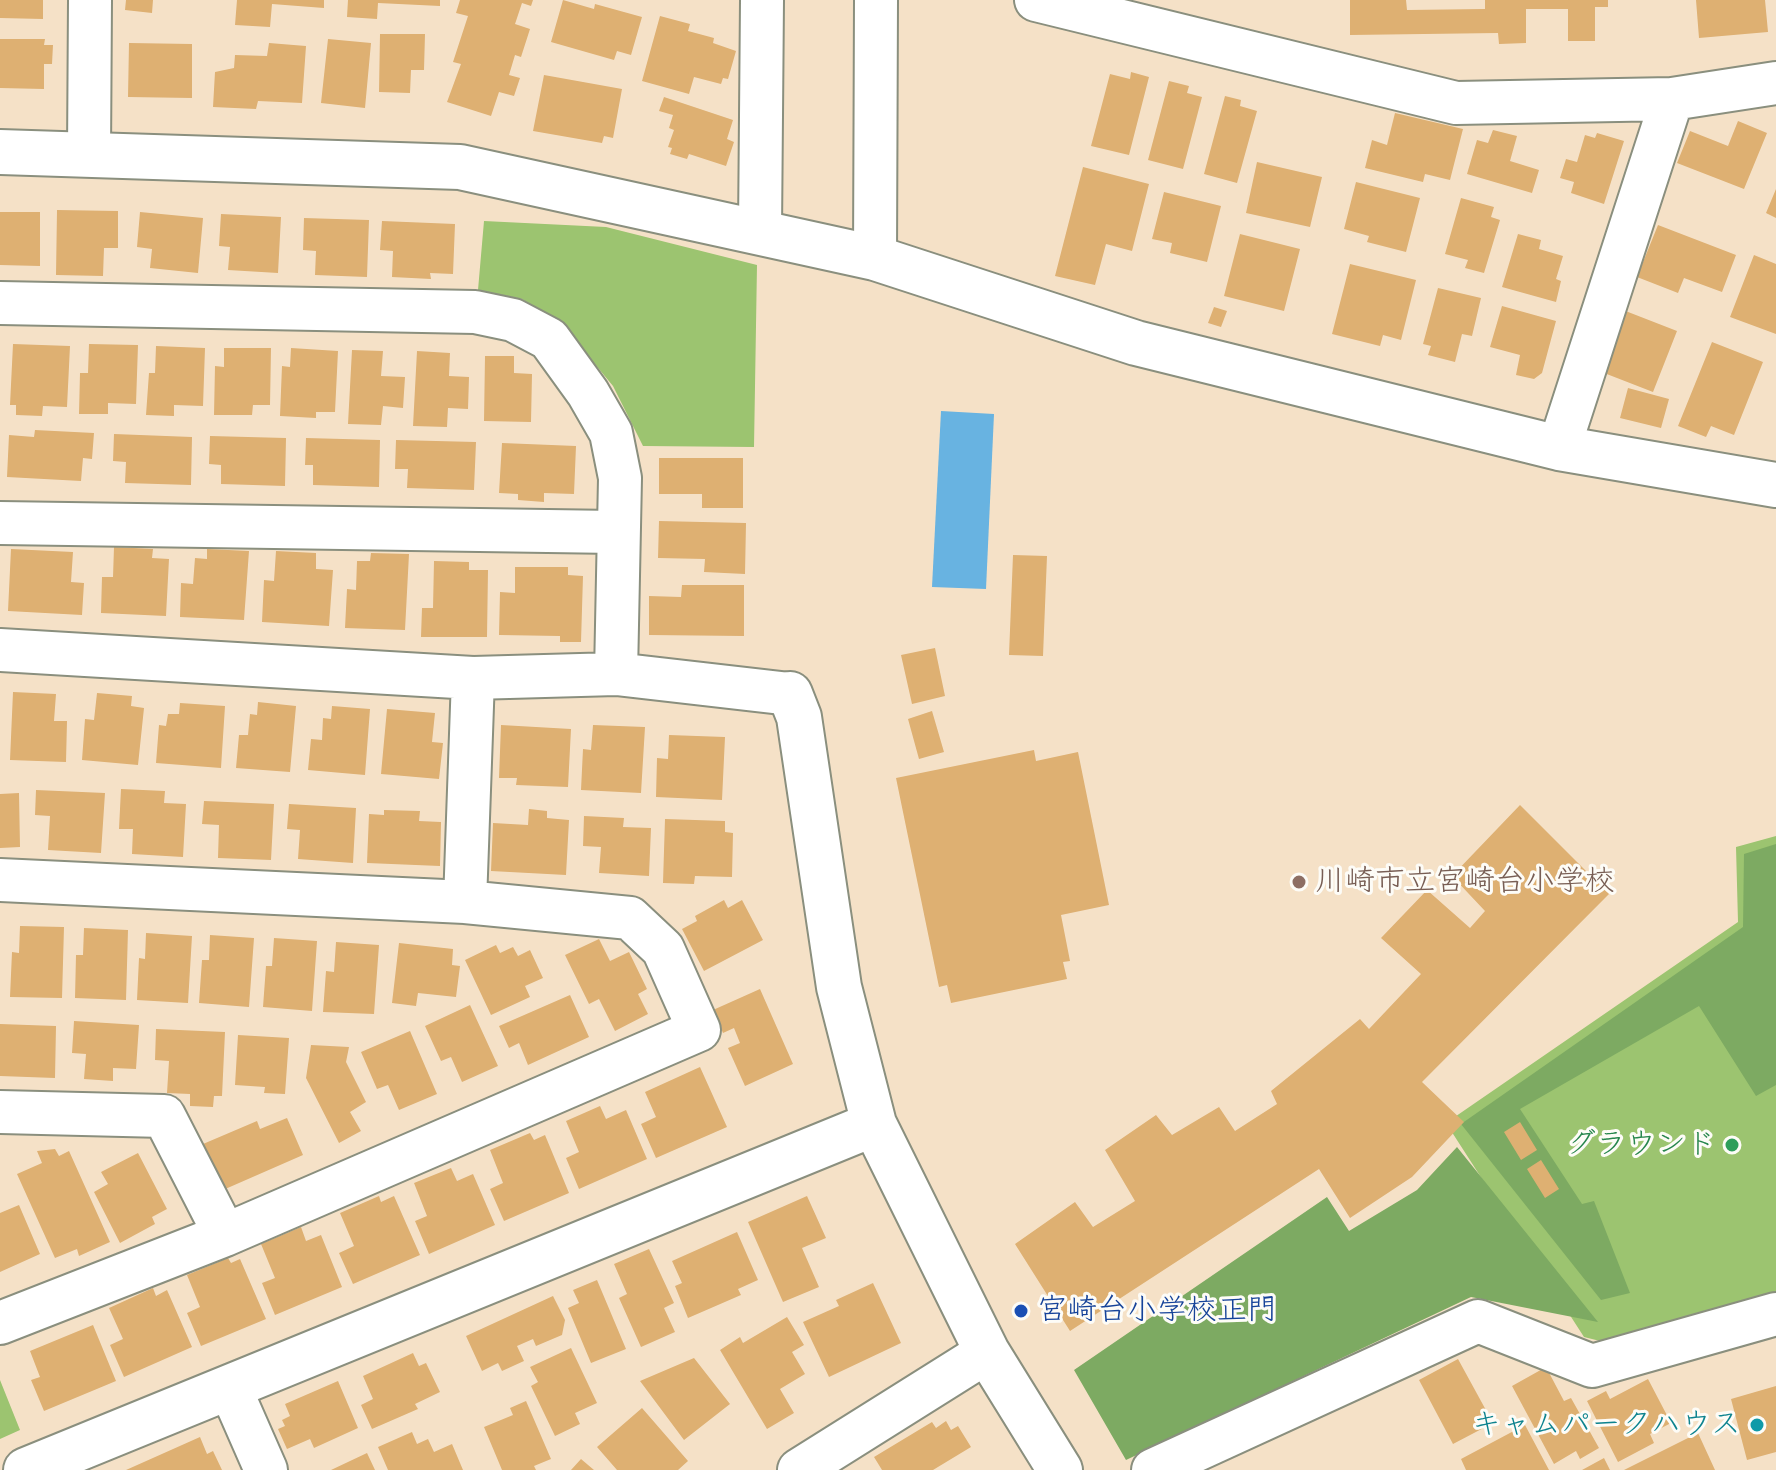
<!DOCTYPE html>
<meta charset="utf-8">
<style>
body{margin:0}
canvas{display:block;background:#f5e1c7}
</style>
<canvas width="1776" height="1470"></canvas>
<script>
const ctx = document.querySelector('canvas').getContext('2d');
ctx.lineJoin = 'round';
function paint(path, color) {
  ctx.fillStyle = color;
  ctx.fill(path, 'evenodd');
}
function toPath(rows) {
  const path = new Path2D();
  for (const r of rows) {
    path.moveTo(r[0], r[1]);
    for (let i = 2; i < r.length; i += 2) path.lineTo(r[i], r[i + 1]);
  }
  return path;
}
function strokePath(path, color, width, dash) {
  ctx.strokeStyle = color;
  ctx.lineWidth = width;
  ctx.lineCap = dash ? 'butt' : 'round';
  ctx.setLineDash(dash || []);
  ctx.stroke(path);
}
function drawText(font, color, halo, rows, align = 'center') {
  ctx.font = font + ' "Comic Neue","Klee One",sans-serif';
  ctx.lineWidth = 6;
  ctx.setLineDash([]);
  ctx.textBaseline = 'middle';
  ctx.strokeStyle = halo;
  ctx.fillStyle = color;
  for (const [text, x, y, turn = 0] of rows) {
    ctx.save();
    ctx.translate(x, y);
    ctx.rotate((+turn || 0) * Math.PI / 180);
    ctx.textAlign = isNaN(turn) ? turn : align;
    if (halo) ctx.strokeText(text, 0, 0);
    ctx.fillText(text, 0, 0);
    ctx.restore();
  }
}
const green = toPath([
 [484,221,606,227,757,265,754,447,643,446,613,386,561,323,522,299,478,290],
 [1776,836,1776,1299,1612,1344,1584,1337,1446,1123,1738,922,1736,847],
 [0,1380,20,1430,0,1439]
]);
const forest = toPath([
 [1776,844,1776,1085,1756,1096,1699,1006,1520,1109,1582,1204,1594,1201,1630,1293,1601,1300,1461,1124,1743,927,1744,854],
 [1457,1147,1598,1322,1471,1297,1126,1460,1074,1370,1327,1197,1349,1231,1417,1190]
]);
const water = toPath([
 [941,411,994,414,986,589,932,587]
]);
const building = toPath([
 [0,0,43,0,43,19,0,18],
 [126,0,153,0,152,13,125,10],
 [237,0,324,0,324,8,272,4,270,27,235,25],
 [348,0,440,0,440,6,378,3,377,19,347,17],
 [460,0,533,0,531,6,522,3,515,24,530,29,521,57,515,55,509,75,520,78,514,96,499,92,491,116,447,102,461,64,453,62,468,16,456,13],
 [563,0,594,9,595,4,642,17,631,55,617,51,614,60,551,42],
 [1350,0,1406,0,1407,10,1485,9,1485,0,1608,0,1608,7,1595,7,1595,41,1568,41,1568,9,1526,9,1526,43,1499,44,1498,33,1350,35],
 [1696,0,1765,0,1768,32,1699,38],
 [660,16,690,24,688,31,714,38,713,43,736,51,728,79,723,78,721,84,694,77,689,94,642,81],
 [380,34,425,34,424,70,411,70,410,93,379,92],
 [0,39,45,39,44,45,53,45,52,64,44,64,44,89,0,88],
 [328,39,371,43,365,108,321,103],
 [129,43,192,44,192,98,128,97],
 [269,43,306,46,302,103,258,101,256,109,213,107,215,72,234,68,235,55,267,56],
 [1131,72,1149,77,1129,155,1091,146,1110,74,1130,79],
 [544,75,622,89,613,138,604,136,602,143,533,131],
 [1169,81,1189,86,1187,93,1202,97,1183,169,1148,160],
 [1225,96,1241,100,1240,106,1257,111,1237,183,1204,174],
 [664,97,733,120,727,139,734,142,726,166,689,154,687,159,670,154,672,148,668,147,674,130,669,128,673,115,659,111],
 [1395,113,1463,129,1450,180,1425,174,1423,182,1365,168,1372,140,1387,145],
 [1738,121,1767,133,1744,189,1677,163,1690,131,1728,146],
 [1493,130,1517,136,1510,161,1539,170,1532,193,1467,174,1477,140,1488,143],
 [1597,133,1624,141,1604,204,1571,193,1574,182,1560,178,1566,159,1577,162,1585,135,1595,138],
 [1257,162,1322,177,1310,227,1246,213],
 [1083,167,1149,184,1132,251,1106,244,1095,285,1055,276],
 [1356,182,1420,198,1406,252,1367,242,1369,236,1344,229],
 [1776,189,1776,218,1766,213],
 [1164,192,1221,206,1207,262,1170,253,1172,243,1152,239],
 [1461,198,1494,207,1491,217,1500,220,1484,273,1465,268,1468,260,1445,254],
 [57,210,118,211,118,248,104,248,103,276,56,275],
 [0,212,40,212,40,266,0,265],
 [140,212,203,218,198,273,150,268,152,249,137,247],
 [221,214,281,217,278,273,228,270,230,247,219,246],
 [304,218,369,220,367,277,315,275,316,251,303,250],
 [382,221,455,224,453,274,430,273,431,279,392,277,393,251,380,250],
 [1658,225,1736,255,1722,292,1684,278,1678,293,1637,277],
 [1240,234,1300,249,1284,311,1224,296],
 [1518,234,1541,240,1539,249,1563,256,1556,279,1561,281,1556,302,1502,287],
 [1754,255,1776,264,1776,334,1730,317],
 [1350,264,1416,280,1401,340,1383,335,1380,346,1332,334],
 [1438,288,1481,298,1472,336,1462,334,1455,362,1428,355,1431,346,1423,344],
 [1502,306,1556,321,1542,373,1534,379,1516,375,1520,355,1490,347],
 [1214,307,1227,311,1221,327,1208,323],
 [1623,310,1677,331,1653,392,1599,371],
 [1712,342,1763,362,1734,435,1711,426,1706,437,1678,426],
 [13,344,70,346,67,407,43,406,42,416,16,415,16,405,10,405],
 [89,344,138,345,136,404,108,403,108,414,79,414,80,373,88,373],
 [156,346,205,348,203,406,174,405,174,416,146,415,149,373,155,373],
 [224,348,271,348,270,405,253,405,252,415,214,415,215,366,224,367],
 [291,348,338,351,335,412,316,412,316,418,280,416,282,366,290,367],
 [352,350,383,351,381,376,405,377,403,408,383,406,381,425,348,424],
 [417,351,450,353,449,376,469,377,468,409,448,408,447,427,413,426],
 [485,356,514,356,514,373,532,374,531,422,484,421],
 [1628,388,1669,399,1661,428,1620,418],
 [35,430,94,433,92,459,83,458,81,481,7,477,9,435,34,437],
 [114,434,192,437,191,485,125,483,126,462,113,461],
 [210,436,286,438,285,486,221,484,221,465,209,464],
 [306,438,380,440,379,487,313,485,313,465,305,465],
 [396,440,476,442,474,490,407,488,408,469,395,469],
 [502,443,576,446,574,494,544,493,544,502,518,500,518,494,499,493],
 [659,458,743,458,743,508,702,508,702,494,659,494],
 [659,521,746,523,745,574,704,572,705,559,658,558],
 [114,547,153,549,152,558,169,559,166,616,101,613,102,577,113,577],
 [11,549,73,552,71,582,84,583,82,615,8,611],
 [207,549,249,551,244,620,180,617,181,583,193,584,195,558,207,559],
 [276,551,316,553,316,569,333,570,329,626,262,622,264,580,274,581],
 [371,553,409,554,405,630,345,628,347,589,356,590,357,561,370,561],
 [1013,555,1047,556,1043,656,1009,655],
 [434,561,469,562,469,570,488,570,487,637,421,637,422,608,433,608],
 [515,567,568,567,568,575,583,576,581,642,560,642,560,636,499,635,500,592,515,593],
 [682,585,744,585,744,636,649,635,649,596,681,597],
 [935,648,945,696,912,704,901,655],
 [13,692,56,694,54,721,67,721,66,762,10,760],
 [97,693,132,696,131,706,144,708,138,765,82,760,85,719,94,720],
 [258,702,296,706,290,772,236,768,239,735,248,735,250,714,257,715],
 [180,703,225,706,221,768,156,763,159,725,166,726,168,714,179,714],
 [332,706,370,709,365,775,308,770,311,739,322,740,323,718,331,719],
 [387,709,435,713,432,742,443,743,439,779,381,774],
 [932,711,944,752,919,759,908,719],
 [501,725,571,729,568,787,516,785,517,778,499,778],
 [593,725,645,727,641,793,581,790,583,749,591,750],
 [669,735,725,737,722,800,656,797,657,758,668,759],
 [1034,750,1036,761,1078,752,1109,905,1061,915,1070,961,1063,962,1067,979,951,1003,947,985,939,987,896,778],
 [121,789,165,791,164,803,186,804,183,857,132,854,133,829,119,829],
 [36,790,105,793,101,853,48,850,50,816,35,815],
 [19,793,20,847,0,848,0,794],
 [204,801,274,804,271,860,218,858,219,825,202,824],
 [289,804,356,808,353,863,298,859,300,830,287,829],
 [1520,805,1609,894,1422,1082,1464,1122,1412,1177,1350,1218,1319,1169,1070,1331,1015,1244,1075,1202,1093,1227,1135,1201,1105,1150,1156,1115,1172,1135,1219,1107,1235,1131,1277,1104,1271,1091,1360,1019,1369,1029,1421,974,1381,938,1427,890,1470,928,1485,911,1452,876],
 [529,809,547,811,547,818,569,820,566,875,491,871,493,823,528,825],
 [384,810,420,811,419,821,441,822,440,866,367,863,369,814,384,815],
 [584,816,624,818,623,827,651,828,649,876,599,873,601,847,583,846],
 [665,819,725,821,725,832,733,833,732,877,695,876,694,884,663,883],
 [724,900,728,908,742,900,763,940,704,971,682,929,697,921,695,916],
 [20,926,64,927,62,998,10,997,12,952,19,953],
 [84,928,128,930,126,1000,75,998,76,955,83,955],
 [146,933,192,936,188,1003,137,1000,139,958,145,959],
 [210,935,254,938,249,1007,199,1003,202,960,209,960],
 [274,938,317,941,312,1011,263,1007,266,966,272,966],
 [599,939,610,961,629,952,647,989,638,994,648,1014,615,1031,599,999,589,1004,565,955],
 [336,942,379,945,374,1014,323,1012,326,971,334,972],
 [399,943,453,949,452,965,460,966,456,997,418,993,416,1006,392,1003],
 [496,945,500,953,513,947,518,956,530,950,543,978,525,986,530,997,491,1015,465,960],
 [760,989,793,1064,745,1086,728,1048,740,1043,734,1028,723,1033,713,1010],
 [570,995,589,1037,528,1065,519,1043,509,1048,499,1026],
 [470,1005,498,1066,462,1082,451,1057,441,1061,425,1026],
 [74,1021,139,1025,136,1069,113,1068,113,1081,84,1079,86,1054,72,1053],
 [0,1024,56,1026,55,1078,0,1076],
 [156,1029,225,1032,222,1096,214,1096,213,1107,190,1106,190,1094,167,1093,169,1061,155,1060],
 [410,1031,437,1094,399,1110,388,1085,377,1089,361,1052],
 [238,1035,289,1038,285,1094,264,1093,265,1087,235,1085],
 [311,1045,349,1047,346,1062,366,1102,350,1112,361,1131,339,1143,306,1078],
 [700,1067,727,1127,656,1158,641,1124,656,1117,645,1092],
 [600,1106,606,1119,626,1110,647,1159,579,1189,566,1158,579,1152,566,1121],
 [287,1118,303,1155,223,1190,203,1144,257,1121,260,1129],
 [1520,1122,1537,1150,1521,1160,1504,1132],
 [530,1133,534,1140,545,1135,569,1193,504,1221,490,1189,503,1183,490,1150],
 [55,1149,59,1156,69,1151,110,1242,79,1256,77,1249,55,1258,17,1174,42,1163,37,1151],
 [138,1153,167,1209,152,1217,155,1224,120,1243,94,1192,108,1184,101,1172],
 [1541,1160,1559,1189,1545,1198,1527,1169],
 [451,1168,457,1181,473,1174,495,1225,429,1254,415,1221,427,1216,414,1183],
 [379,1196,381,1202,394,1196,420,1255,353,1284,339,1253,354,1246,340,1213],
 [807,1196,826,1238,802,1248,819,1287,783,1302,748,1222],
 [19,1205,40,1254,0,1272,0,1213],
 [301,1227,306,1241,321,1235,342,1287,275,1315,262,1283,275,1278,261,1244],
 [737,1232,758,1280,738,1289,741,1295,688,1318,675,1286,682,1283,672,1261],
 [649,1249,674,1303,664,1308,675,1332,641,1347,619,1298,627,1294,614,1264],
 [228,1258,231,1263,240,1259,266,1319,201,1346,187,1313,200,1307,187,1275],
 [597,1280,626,1349,591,1363,568,1308,579,1303,573,1290],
 [873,1283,901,1343,829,1377,803,1322,839,1306,836,1300],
 [153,1288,156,1296,167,1290,192,1347,124,1377,110,1345,123,1339,109,1308],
 [553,1296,565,1320,562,1335,536,1346,533,1339,517,1346,524,1361,502,1371,498,1363,482,1371,466,1336],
 [787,1317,804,1345,792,1352,805,1374,780,1389,794,1413,767,1429,720,1350,740,1337,743,1343],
 [93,1325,116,1381,44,1411,31,1380,40,1377,30,1351],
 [571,1348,597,1403,575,1413,580,1424,555,1436,531,1386,538,1382,530,1367],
 [413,1353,419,1366,426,1363,440,1392,415,1404,418,1409,372,1429,361,1405,373,1399,363,1376],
 [694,1358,730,1404,684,1440,640,1381],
 [1458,1359,1493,1423,1453,1444,1419,1380],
 [1546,1367,1564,1401,1571,1398,1599,1448,1580,1459,1576,1451,1554,1464,1512,1386],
 [1648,1379,1671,1423,1650,1434,1654,1443,1618,1462,1587,1401,1606,1391,1610,1399],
 [338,1381,358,1428,314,1448,310,1439,287,1449,278,1429,285,1426,282,1420,290,1416,285,1404],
 [1776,1386,1776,1452,1747,1460,1731,1399],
 [526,1401,551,1459,534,1466,536,1470,502,1470,484,1427,513,1415,510,1408],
 [642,1408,688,1461,678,1470,617,1470,597,1447],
 [946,1421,951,1430,958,1426,971,1447,933,1470,882,1470,874,1457,932,1422,936,1428],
 [1525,1425,1549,1470,1466,1470,1461,1459],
 [412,1432,417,1444,428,1439,434,1452,452,1444,463,1470,388,1470,378,1447],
 [1698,1433,1715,1470,1624,1470],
 [200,1437,207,1454,213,1451,222,1470,126,1470],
 [367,1453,375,1470,331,1470],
 [1604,1458,1610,1470,1582,1470],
 [581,1459,594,1470,571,1470]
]);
const street = toPath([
 [1036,0,1456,103,1672,99,1776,83],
 [89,154,90,0],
 [760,231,762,0],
 [875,258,876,0],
 [0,303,475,312,513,320,549,339,588,393,611,433,620,478,616,674],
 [1559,448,1672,99],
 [0,523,616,532],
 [0,650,473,678,616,674,790,694],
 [0,880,465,902,630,918,663,949,699,1030,225,1235,0,1323],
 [465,902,473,678],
 [0,1112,164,1116,225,1235],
 [230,1388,266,1470],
 [799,1470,987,1352],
 [1153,1470,1478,1321,1592,1366,1776,1314]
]);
const secondary = toPath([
 [0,152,460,167,875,258,1136,343,1559,448,1776,485],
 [790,694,799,717,839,987,874,1124,987,1352,1060,1470],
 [26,1470,874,1124]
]);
const markers = [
 [1299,882,8,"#8d6e63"],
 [1732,1145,8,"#2e9e5b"],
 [1021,1311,8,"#1a4fb4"],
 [1757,1425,8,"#0f9aa8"]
];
const educationNames = [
 ["川崎市立宮崎台小学校",1315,882]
];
const leisureNames = [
 ["グラウンド",1716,1145]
];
const transitNames = [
 ["宮崎台小学校正門",1037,1311]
];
const cultureNames = [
 ["キャムパークハウス",1741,1425]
];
paint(green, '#9cc470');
paint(forest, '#7daa62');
paint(water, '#68b3e1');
paint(building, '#deb072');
strokePath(street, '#8a8f7e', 46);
strokePath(secondary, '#8a8f7e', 48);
strokePath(street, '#fff', 42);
strokePath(secondary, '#fff', 44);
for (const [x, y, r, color] of markers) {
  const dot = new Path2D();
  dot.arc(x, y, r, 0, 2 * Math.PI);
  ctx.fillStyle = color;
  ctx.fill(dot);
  strokePath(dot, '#fdfcf7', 3);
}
drawText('30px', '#785e54', '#fdfcf7', educationNames, 'left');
drawText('30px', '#27864d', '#fdfcf7', leisureNames, 'right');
drawText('30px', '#164399', '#fdfcf7', transitNames, 'left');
drawText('30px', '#0d838f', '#fdfcf7', cultureNames, 'right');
</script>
